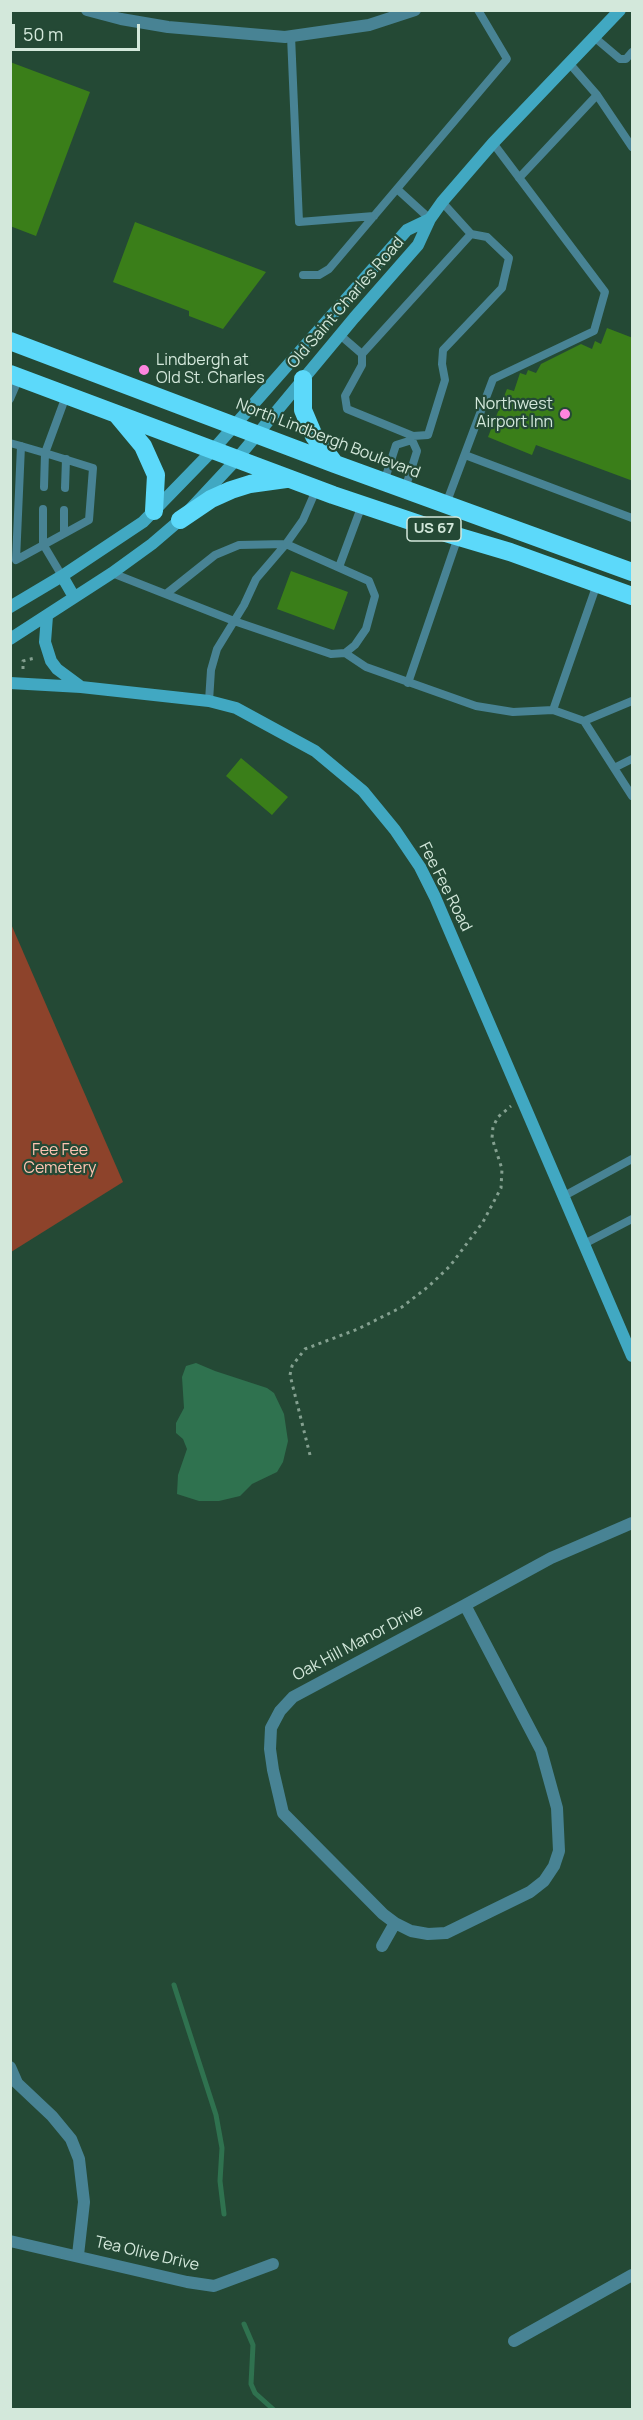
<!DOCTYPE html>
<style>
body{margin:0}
#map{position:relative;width:643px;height:2420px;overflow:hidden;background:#244935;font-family:Manrope,sans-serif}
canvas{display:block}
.frame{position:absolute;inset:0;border:12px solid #d3e8db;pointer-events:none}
.scale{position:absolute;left:12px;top:24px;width:128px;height:27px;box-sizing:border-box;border:3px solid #d3e8db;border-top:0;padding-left:8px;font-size:18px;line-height:21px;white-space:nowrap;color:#d3e8db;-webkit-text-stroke:4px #244935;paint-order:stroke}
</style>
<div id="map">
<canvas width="643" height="2420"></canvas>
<div class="frame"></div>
<div class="scale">50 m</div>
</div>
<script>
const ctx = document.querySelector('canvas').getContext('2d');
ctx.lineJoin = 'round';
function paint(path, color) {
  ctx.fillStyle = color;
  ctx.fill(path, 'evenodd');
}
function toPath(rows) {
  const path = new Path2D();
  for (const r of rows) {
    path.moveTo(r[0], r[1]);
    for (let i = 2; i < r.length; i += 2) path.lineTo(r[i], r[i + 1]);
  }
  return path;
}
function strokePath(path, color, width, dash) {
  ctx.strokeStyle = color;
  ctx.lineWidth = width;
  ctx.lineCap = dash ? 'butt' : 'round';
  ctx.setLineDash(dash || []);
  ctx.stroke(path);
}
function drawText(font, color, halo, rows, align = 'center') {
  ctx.font = font + ' Manrope,sans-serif';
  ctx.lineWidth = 4.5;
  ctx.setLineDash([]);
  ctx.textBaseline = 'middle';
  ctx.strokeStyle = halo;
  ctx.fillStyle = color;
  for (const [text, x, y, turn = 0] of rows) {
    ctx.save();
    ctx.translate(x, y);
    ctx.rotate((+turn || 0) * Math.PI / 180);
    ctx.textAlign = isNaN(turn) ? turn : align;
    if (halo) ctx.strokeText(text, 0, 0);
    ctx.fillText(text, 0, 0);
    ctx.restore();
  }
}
const green = toPath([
 [11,924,123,1182,11,1252,10,1252]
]);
const water = toPath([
 [196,1363,215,1371,267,1388,274,1393,284,1414,288,1441,283,1462,277,1472,252,1484,240,1496,219,1501,199,1501,177,1494,178,1475,187,1449,183,1439,176,1433,176,1423,184,1408,182,1377,186,1366]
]);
const stream = toPath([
 [174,1985,216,2115,222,2148,220,2181,224,2214],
 [244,2324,253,2345,251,2384,255,2393,274,2410]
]);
const building = toPath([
 [10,62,90,92,36,236,10,226],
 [135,222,266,272,223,329,189,316,189,311,113,282],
 [607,328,633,338,633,481,536,445,532,455,488,437,507,389,514,391,520,373,526,375,528,370,536,373,541,364,581,344,592,349,595,341,601,344],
 [291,571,348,592,334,630,277,609],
 [241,758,288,797,272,815,226,776]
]);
const path = toPath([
 [23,669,23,661,35,658],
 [310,1455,290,1375,292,1366,305,1349,358,1329,402,1307,429,1286,450,1266,483,1222,501,1188,502,1169,492,1138,493,1127,498,1117,511,1106]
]);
const lane = toPath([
 [291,36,299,222,374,216],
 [594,37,620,59,626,59,632,52],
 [597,95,632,147],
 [519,178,597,95,569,63],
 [397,189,430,219],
 [442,202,471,234],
 [303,275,319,275,329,269,507,59,478,10],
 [340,335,362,354,362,365,345,396,347,409,413,436,428,435,445,380,442,364,443,350,502,288,509,258,487,237,471,234,362,354],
 [10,399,19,378],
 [10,443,21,446,45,453,93,468,89,520,16,560,21,446],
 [465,455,632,518],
 [384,482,396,445,412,440],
 [44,487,45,453,66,396],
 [65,488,66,459],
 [405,489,417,451,412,440,413,436],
 [446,504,493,379,594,331,605,292,493,143],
 [43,509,43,544,62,576],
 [64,533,64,510],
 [339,567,362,505],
 [112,573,234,621,331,654,345,653,355,645,366,629,375,596,369,581,286,544,239,545,215,555,166,594],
 [345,653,366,667,476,706,513,712,553,710,584,721],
 [408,683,458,537],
 [209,701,211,670,217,649,244,605,256,579,286,544,303,520,316,490],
 [553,710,597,584],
 [632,759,614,768,632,796],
 [614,768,584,721,632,701],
 [564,1196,632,1159],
 [584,1244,632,1219]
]);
const street = toPath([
 [87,10,121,19,168,27,285,37,369,25,415,10],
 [465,1605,541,1750,557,1808,559,1851,554,1866,544,1881,530,1892,446,1933,428,1934,411,1931,395,1923,383,1914,283,1813,273,1770,270,1749,271,1728,280,1711,293,1697,465,1605],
 [465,1605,551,1558,632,1523],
 [382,1946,395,1923],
 [10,2067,17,2083,52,2116,71,2139,79,2159,84,2202,78,2255],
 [10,2241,187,2282,214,2286,273,2264],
 [514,2341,632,2275]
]);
const secondary = toPath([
 [62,576,74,597],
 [10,607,62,576,143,522,212,451,407,230,430,219],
 [47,616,45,642,51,661,57,669,80,686],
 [10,639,112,573,152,544,180,520,236,460,354,318,418,245,430,219,442,202,493,143,620,10],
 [10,683,81,687,209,701,236,708,315,751,363,791,395,830,420,867,435,897,632,1356]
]);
const highway = toPath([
 [10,341,335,464,632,572],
 [10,374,333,495,446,533,510,552,632,596],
 [303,379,303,410,314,436,335,464],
 [118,416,143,446,156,475,154,511],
 [180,520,211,499,231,490,250,484,286,479]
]);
const markers = [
 [144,370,6,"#fe85df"],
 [565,414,6,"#fe85df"]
];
const shields = [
 [434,529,54]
];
const shieldNames = [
 ["US 67",434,529]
];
const streetNames = [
 ["Old Saint Charles Road",346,303,-49],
 ["North Lindbergh Boulevard",328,439,21],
 ["Fee Fee Road",445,887,63],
 ["Oak Hill Manor Drive",358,1643,-28],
 ["Tea Olive Drive",147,2254,13]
];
const poiNames = [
 ["Lindbergh at",156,361],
 ["Old St. Charles",156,379],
 ["Northwest",553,405,"right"],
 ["Airport Inn",553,423,"right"]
];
const parkNames = [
 ["Fee Fee",60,1151],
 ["Cemetery",60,1169]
];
paint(green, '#8d432b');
paint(water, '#2f724f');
strokePath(stream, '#2f724f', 5);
paint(building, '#3a7e19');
strokePath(path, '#84a090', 3, [3, 4.5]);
strokePath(lane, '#488394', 8);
strokePath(street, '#488394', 12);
strokePath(secondary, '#41a8c2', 12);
strokePath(highway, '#5cd9fa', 18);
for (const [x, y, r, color] of markers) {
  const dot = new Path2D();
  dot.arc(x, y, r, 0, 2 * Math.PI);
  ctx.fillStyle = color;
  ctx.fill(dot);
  strokePath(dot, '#244935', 2);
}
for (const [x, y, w] of shields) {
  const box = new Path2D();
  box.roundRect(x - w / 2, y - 12, w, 24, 4.5);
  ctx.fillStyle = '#244935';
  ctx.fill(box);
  strokePath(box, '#d3e8db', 1.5);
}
drawText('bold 15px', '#d3e8db', null, shieldNames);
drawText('16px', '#d3e8db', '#244935', streetNames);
drawText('16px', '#d3e8db', '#244935', poiNames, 'left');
drawText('16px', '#fdc3b1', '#244935', parkNames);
</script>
